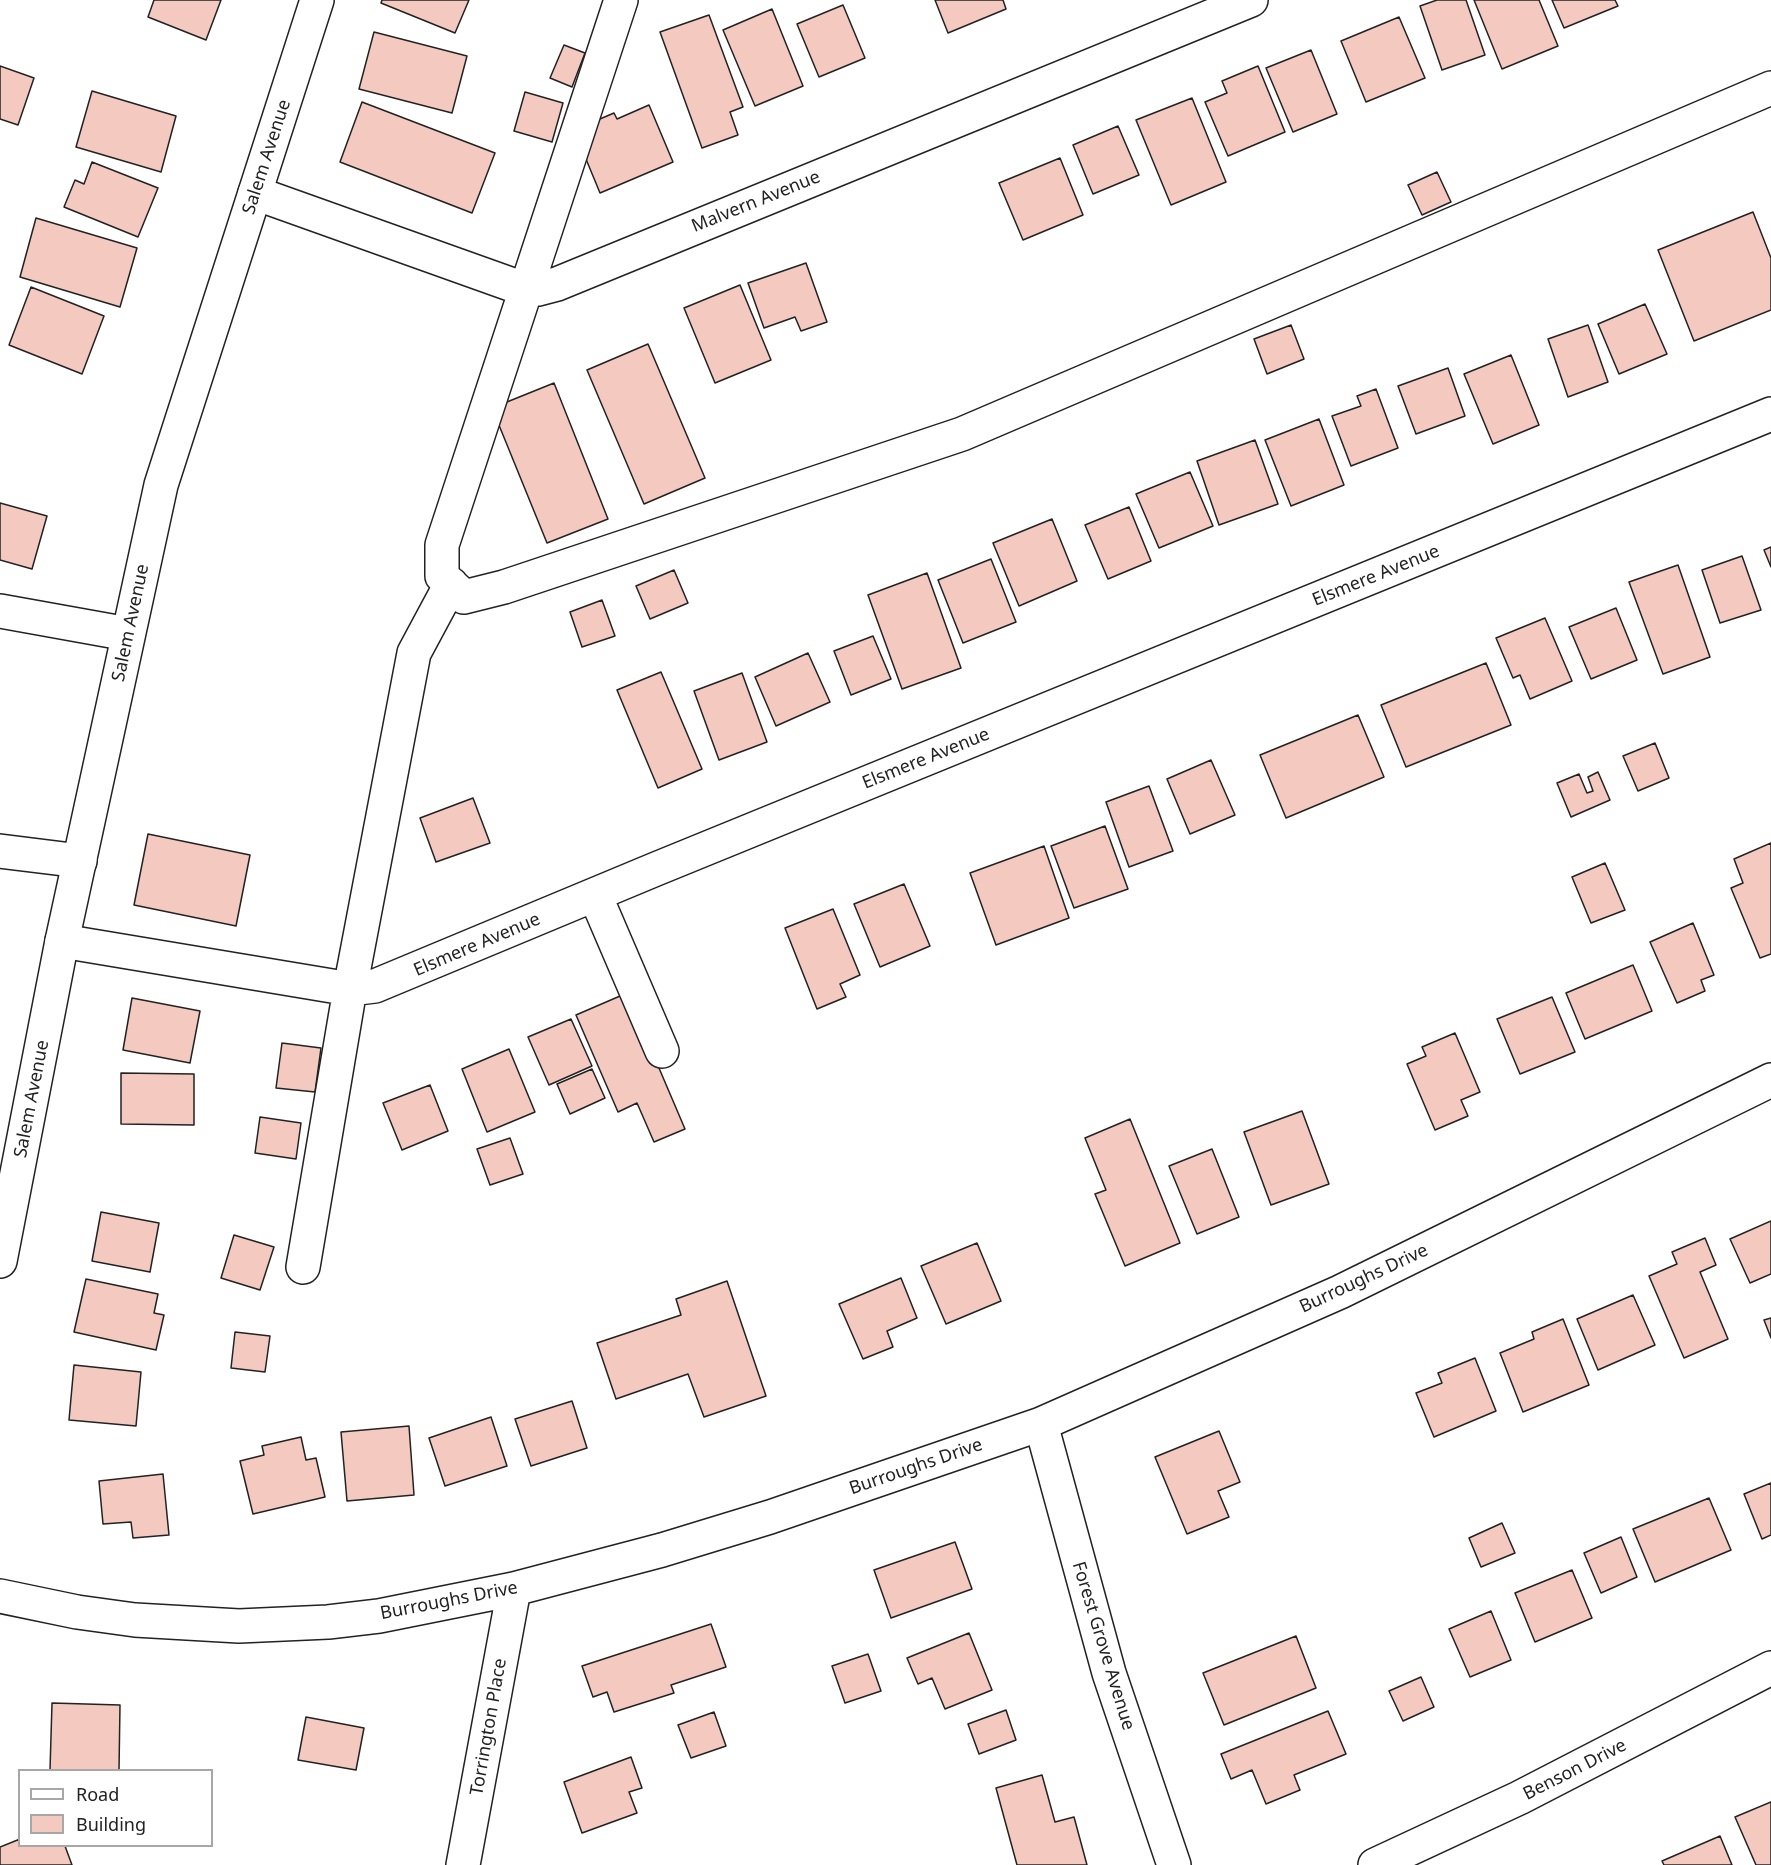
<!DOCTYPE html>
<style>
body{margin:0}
#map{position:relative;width:1771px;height:1865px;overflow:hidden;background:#fff;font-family:"Noto Sans",sans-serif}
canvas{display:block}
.legend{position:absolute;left:18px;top:1769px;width:195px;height:78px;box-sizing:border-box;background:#fff;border:2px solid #a7a7a7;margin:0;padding:8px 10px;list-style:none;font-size:18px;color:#222}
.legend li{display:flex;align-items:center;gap:12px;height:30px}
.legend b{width:30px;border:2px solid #a7a7a7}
</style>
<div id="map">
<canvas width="1771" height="1865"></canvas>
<ul class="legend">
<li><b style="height:8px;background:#fff"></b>Road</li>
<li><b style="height:16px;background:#f3c9c0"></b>Building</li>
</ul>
</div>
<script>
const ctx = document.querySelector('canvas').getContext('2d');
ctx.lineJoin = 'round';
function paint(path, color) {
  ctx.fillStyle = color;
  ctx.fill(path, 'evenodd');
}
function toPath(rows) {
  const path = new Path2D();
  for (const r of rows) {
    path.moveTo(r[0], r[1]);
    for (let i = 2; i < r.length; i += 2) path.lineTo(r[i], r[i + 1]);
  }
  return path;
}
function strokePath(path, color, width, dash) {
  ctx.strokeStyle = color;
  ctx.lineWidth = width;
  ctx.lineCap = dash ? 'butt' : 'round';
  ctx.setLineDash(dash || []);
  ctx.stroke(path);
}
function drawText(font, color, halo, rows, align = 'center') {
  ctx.font = font + ' "Noto Sans",sans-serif';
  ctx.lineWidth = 4.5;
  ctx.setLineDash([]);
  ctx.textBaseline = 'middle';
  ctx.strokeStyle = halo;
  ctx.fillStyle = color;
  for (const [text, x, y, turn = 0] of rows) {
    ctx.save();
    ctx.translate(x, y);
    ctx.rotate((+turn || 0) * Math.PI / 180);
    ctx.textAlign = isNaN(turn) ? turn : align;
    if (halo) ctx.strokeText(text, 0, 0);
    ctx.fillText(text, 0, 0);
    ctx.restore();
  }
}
const building = toPath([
 [154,0,221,0,206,40,148,17,154,0],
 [382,0,469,0,455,33,381,3,382,0],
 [935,0,1003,0,1006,9,948,33,935,0],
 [1437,0,1466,0,1485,55,1442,70,1420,6,1437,0],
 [1474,0,1539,0,1558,46,1502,69,1474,0],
 [1552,0,1615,0,1618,6,1564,28,1552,0],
 [843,5,865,58,819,77,797,24,843,5],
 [772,9,803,86,755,106,723,30,772,9],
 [709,15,743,107,730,112,738,135,702,148,660,32,709,15],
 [1399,17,1425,78,1366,102,1341,41,1399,17],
 [374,32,467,56,452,113,359,89,374,32],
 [564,45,585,53,572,87,550,78,564,45],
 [1311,50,1337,114,1293,132,1266,68,1311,50],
 [0,66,34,78,18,125,0,119,0,66],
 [1258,66,1285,132,1228,156,1205,102,1227,93,1222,81,1258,66],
 [92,91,176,116,161,172,76,147,92,91],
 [525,92,563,103,552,142,514,131,525,92],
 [1192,98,1226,182,1171,205,1136,120,1192,98],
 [362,102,495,153,472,213,340,162,362,102],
 [649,105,673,162,600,193,574,130,614,113,617,119,649,105],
 [1118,126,1139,175,1093,194,1073,145,1118,126],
 [1060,158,1083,215,1023,240,999,183,1060,158],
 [92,162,158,188,138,237,64,207,75,180,84,184,92,162],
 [1437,172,1451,202,1422,215,1408,185,1437,172],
 [1753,212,1771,258,1771,310,1694,341,1658,250,1753,212],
 [36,218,137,248,120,307,20,277,36,218],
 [806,263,827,322,801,331,795,317,764,328,748,283,806,263],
 [740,285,771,360,715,383,684,308,740,285],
 [31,287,104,316,82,374,9,345,31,287],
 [1645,304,1667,354,1619,374,1598,324,1645,304],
 [1291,325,1304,359,1267,374,1254,339,1291,325],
 [1588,325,1608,382,1568,397,1548,339,1588,325],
 [648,344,705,478,644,504,587,370,648,344],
 [1511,355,1539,425,1493,444,1464,374,1511,355],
 [1448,368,1465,416,1416,434,1398,386,1448,368],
 [554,383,608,519,547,543,492,408,554,383],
 [1376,389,1398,448,1351,466,1332,416,1361,406,1357,396,1376,389],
 [1319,419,1344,485,1291,506,1265,440,1319,419],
 [1255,440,1278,504,1219,525,1197,461,1255,440],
 [1190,472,1213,526,1159,548,1136,494,1190,472],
 [0,503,47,516,32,569,0,560,0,503],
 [1129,507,1151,561,1108,579,1085,525,1129,507],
 [1052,519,1077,581,1019,606,993,543,1052,519],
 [1771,547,1771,567,1764,550,1771,547],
 [1742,556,1761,610,1720,623,1702,570,1742,556],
 [991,559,1016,622,963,643,938,580,991,559],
 [1678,565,1710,657,1663,674,1629,582,1678,565],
 [674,570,688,603,650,619,636,586,674,570],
 [927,573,961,668,902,689,868,595,927,573],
 [602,600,615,636,582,647,570,612,602,600],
 [1616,608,1637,660,1591,679,1569,627,1616,608],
 [1545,618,1572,681,1530,699,1520,675,1513,678,1496,638,1545,618],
 [873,636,891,679,851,695,834,651,873,636],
 [808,653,830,702,776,726,755,677,808,653],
 [1486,663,1511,725,1406,767,1381,705,1486,663],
 [661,672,702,769,658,788,617,690,661,672],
 [742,673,767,742,719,760,694,691,742,673],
 [1358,715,1384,777,1286,818,1260,755,1358,715],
 [1655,743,1669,778,1638,791,1623,756,1655,743],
 [1211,760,1235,815,1190,834,1167,779,1211,760],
 [1598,772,1610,800,1571,817,1557,783,1579,774,1587,793,1593,791,1588,777,1598,772],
 [1149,786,1173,851,1129,867,1106,802,1149,786],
 [473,798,490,843,436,862,420,818,473,798],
 [1105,826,1128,889,1074,908,1051,846,1105,826],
 [148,834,250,855,236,926,134,905,148,834],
 [1771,843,1771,954,1760,958,1731,888,1743,883,1734,859,1771,843],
 [1044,846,1069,918,996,945,970,873,1044,846],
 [1605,863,1625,910,1591,923,1572,877,1605,863],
 [904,884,930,946,880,967,854,904,904,884],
 [833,909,860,975,840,984,846,997,817,1009,785,928,833,909],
 [1693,923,1714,975,1701,980,1705,991,1677,1003,1650,942,1693,923],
 [1633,965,1652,1011,1585,1039,1566,993,1633,965],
 [627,993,685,1129,654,1142,637,1103,618,1112,576,1015,627,993],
 [1552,997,1575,1052,1520,1074,1497,1019,1552,997],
 [132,998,200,1011,190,1063,123,1050,132,998],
 [571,1019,592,1066,549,1085,528,1037,571,1019],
 [1455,1033,1480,1092,1461,1100,1468,1116,1435,1130,1407,1064,1426,1056,1422,1047,1455,1033],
 [282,1043,321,1048,315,1092,276,1088,282,1043],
 [509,1049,535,1112,487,1132,462,1069,509,1049],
 [592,1069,605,1098,570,1114,557,1084,592,1069],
 [121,1073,194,1074,194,1125,121,1124,121,1073],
 [430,1085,448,1131,402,1150,383,1103,430,1085],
 [1302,1111,1329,1184,1271,1205,1244,1132,1302,1111],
 [260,1117,301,1123,296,1159,255,1153,260,1117],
 [1130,1119,1180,1243,1125,1266,1095,1194,1106,1190,1085,1138,1130,1119],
 [510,1138,523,1174,490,1185,477,1149,510,1138],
 [1212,1149,1239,1217,1197,1234,1169,1166,1212,1149],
 [101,1212,159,1223,150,1272,92,1261,101,1212],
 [1771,1221,1771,1274,1750,1283,1730,1239,1771,1221],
 [234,1235,274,1247,260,1290,221,1278,234,1235],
 [1705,1238,1716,1265,1700,1272,1728,1339,1684,1358,1649,1276,1677,1264,1672,1252,1705,1238],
 [977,1243,1001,1301,946,1324,921,1266,977,1243],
 [901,1278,917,1318,887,1331,893,1347,863,1359,839,1304,901,1278],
 [86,1279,158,1294,154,1313,164,1315,156,1350,74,1332,86,1279],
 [727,1281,766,1396,704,1417,688,1374,616,1399,597,1343,681,1315,676,1299,727,1281],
 [1633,1295,1655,1345,1598,1370,1577,1319,1633,1295],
 [1771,1318,1771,1338,1764,1320,1771,1318],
 [1563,1319,1589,1385,1523,1412,1500,1353,1534,1339,1532,1332,1563,1319],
 [235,1332,270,1336,265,1372,231,1368,235,1332],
 [1475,1358,1496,1411,1434,1437,1416,1393,1442,1383,1438,1373,1475,1358],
 [74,1365,141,1372,136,1426,69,1420,74,1365],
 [572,1401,587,1448,531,1466,515,1419,572,1401],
 [491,1417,507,1466,445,1486,429,1438,491,1417],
 [409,1426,414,1495,347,1501,341,1432,409,1426],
 [1219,1431,1240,1482,1218,1491,1229,1517,1187,1534,1155,1457,1219,1431],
 [301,1437,306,1460,316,1458,325,1497,253,1514,240,1461,264,1455,262,1446,301,1437],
 [163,1474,169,1535,133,1538,131,1522,103,1524,99,1481,163,1474],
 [1771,1483,1771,1535,1762,1539,1744,1494,1771,1483],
 [1709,1498,1731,1550,1655,1582,1633,1529,1709,1498],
 [1502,1523,1515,1553,1481,1567,1469,1538,1502,1523],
 [1621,1537,1637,1577,1601,1593,1584,1553,1621,1537],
 [955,1542,972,1589,891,1618,874,1570,955,1542],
 [1572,1570,1592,1618,1535,1642,1515,1593,1572,1570],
 [1491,1611,1511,1660,1470,1677,1449,1629,1491,1611],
 [711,1624,726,1667,671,1685,674,1693,614,1712,607,1692,593,1697,582,1666,711,1624],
 [969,1633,992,1690,945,1709,932,1678,918,1684,907,1658,969,1633],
 [1296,1636,1316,1688,1224,1725,1203,1673,1296,1636],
 [868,1654,881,1691,845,1703,832,1666,868,1654],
 [1421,1677,1434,1707,1403,1721,1389,1691,1421,1677],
 [52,1703,120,1705,119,1770,50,1770,52,1703],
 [1006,1710,1016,1740,979,1754,968,1724,1006,1710],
 [1328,1711,1346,1754,1294,1775,1300,1790,1266,1804,1252,1770,1231,1779,1221,1754,1328,1711],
 [714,1712,726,1746,691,1758,678,1725,714,1712],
 [306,1717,364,1728,356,1770,298,1760,306,1717],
 [631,1757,642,1788,629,1792,637,1813,582,1833,564,1782,631,1757],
 [1042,1775,1055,1822,1074,1817,1087,1865,1017,1865,996,1788,1042,1775],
 [1771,1802,1771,1865,1756,1865,1735,1817,1771,1802],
 [1720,1836,1732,1865,1664,1865,1662,1861,1720,1836],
 [20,1839,20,1846,65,1846,72,1865,0,1865,0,1847,20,1839]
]);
const minor = toPath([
 [621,0,442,545,442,576,464,597,504,587,962,434,1771,88],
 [255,193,524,289,538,289,557,284,1251,0],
 [0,611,128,634],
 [0,851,80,861],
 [595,895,662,1051],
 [62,941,350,989,375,986,656,869,1771,414],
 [303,1267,350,989,414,653,451,584],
 [1041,1424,1109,1673,1174,1865],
 [0,1596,77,1612,135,1620,239,1626,328,1622,379,1616,514,1589,662,1550,770,1517,1041,1424,1340,1292,1771,1080],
 [463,1865,514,1589],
 [1375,1865,1519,1798,1771,1668]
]);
const major = toPath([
 [0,1261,62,941,161,485,317,0]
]);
const streetNames = [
 ["Salem Avenue",267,157,-72],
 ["Malvern Avenue",756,202,-22],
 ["Elsmere Avenue",1376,576,-22],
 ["Salem Avenue",131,623,-78],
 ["Elsmere Avenue",926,759,-22],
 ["Elsmere Avenue",477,945,-23],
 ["Salem Avenue",32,1099,-79],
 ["Burroughs Drive",1364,1279,-25],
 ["Burroughs Drive",916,1467,-19],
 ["Burroughs Drive",449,1601,-11],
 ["Forest Grove Avenue",1103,1646,73],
 ["Torrington Place",489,1727,-80],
 ["Benson Drive",1575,1770,-27]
];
paint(building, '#f3c9c0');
strokePath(building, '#222', 1.5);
strokePath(minor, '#222', 36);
strokePath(major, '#222', 36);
strokePath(minor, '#fff', 33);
strokePath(major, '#fff', 33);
drawText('18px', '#222', '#fff', streetNames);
</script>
